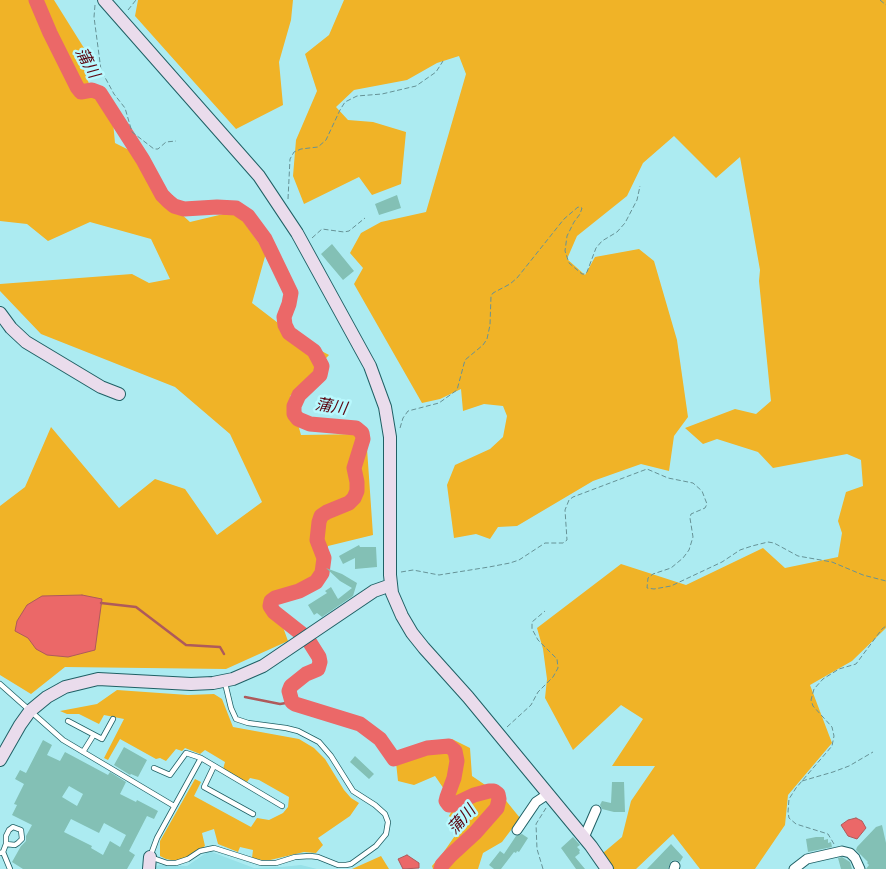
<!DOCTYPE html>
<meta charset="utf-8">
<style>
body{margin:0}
canvas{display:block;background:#acebf1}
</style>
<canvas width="886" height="869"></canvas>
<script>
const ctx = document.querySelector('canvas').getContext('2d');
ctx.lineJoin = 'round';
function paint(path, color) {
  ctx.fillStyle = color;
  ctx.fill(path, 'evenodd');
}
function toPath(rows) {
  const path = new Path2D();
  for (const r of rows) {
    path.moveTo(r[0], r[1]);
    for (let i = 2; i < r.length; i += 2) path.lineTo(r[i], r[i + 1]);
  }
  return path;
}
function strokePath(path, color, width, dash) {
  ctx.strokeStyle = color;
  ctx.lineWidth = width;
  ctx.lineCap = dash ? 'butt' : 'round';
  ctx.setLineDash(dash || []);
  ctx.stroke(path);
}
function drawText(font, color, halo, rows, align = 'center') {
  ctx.font = font + ' "PT Serif","Noto Sans JP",serif';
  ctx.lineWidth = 5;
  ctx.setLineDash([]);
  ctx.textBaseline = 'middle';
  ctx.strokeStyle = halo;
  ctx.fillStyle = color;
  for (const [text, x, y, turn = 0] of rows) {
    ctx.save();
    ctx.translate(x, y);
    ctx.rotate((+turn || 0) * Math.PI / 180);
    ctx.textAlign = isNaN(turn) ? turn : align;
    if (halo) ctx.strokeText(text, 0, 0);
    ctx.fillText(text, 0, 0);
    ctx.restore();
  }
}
const built = toPath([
 [209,851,254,868,281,867,301,865,317,869,152,869,159,865,187,866]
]);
const green = toPath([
 [0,0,54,0,84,48,81,61,94,98,111,100,115,143,139,155,168,202,190,222,236,211,266,253,252,303,299,339,329,355,290,396,301,435,366,434,373,535,328,546,323,575,275,605,288,641,226,669,65,667,31,694,0,675,0,506,25,487,51,427,119,508,155,479,185,489,217,535,262,502,230,434,175,387,41,334,0,291,0,284,132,274,149,283,170,279,151,239,90,222,48,241,27,224,0,221],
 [138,0,293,0,291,20,279,62,283,105,236,129,135,16],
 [344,0,886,0,886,628,852,661,810,685,832,743,788,795,785,825,755,869,700,869,673,834,636,869,614,869,603,853,622,837,631,801,655,766,612,766,643,719,621,705,573,750,545,698,547,679,543,649,537,628,621,564,686,585,763,548,785,568,838,557,842,533,838,521,846,492,863,486,861,460,847,454,773,468,758,452,717,439,703,444,685,428,735,409,756,414,771,401,759,281,760,270,740,157,716,178,674,136,643,163,627,196,577,236,567,259,585,275,595,257,639,249,654,261,677,340,688,417,674,436,669,471,641,464,593,481,517,526,498,527,490,539,476,534,454,538,447,485,455,465,490,449,503,437,507,416,503,406,484,404,463,411,461,389,440,399,422,403,354,284,363,268,350,253,361,233,381,222,426,212,466,74,459,56,437,63,407,80,354,90,336,107,348,120,373,122,406,132,401,184,372,195,359,177,304,204,293,176,296,140,317,91,305,54,329,35],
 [117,690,188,695,214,694,222,699,233,727,299,739,314,748,325,759,344,790,351,798,359,803,350,816,318,838,323,845,316,853,304,852,266,861,252,858,253,850,240,847,238,852,218,844,214,829,202,833,205,846,190,856,176,861,166,859,160,856,160,841,195,779,201,782,194,796,251,827,257,818,269,820,283,813,288,807,289,797,259,780,250,778,247,782,241,779,223,769,225,762,205,750,200,754,185,748,182,751,176,749,166,761,160,758,156,759,120,739,108,760,104,758,124,719,104,715,99,724,79,714,67,714,60,711,97,704],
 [452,739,470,748,472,776,503,797,520,818,502,842,483,853,478,869,433,869,432,866,443,853,461,827,449,816,455,805,435,776,414,785,398,781,395,753,433,742],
 [381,856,389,869,352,869]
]);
const water = toPath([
 [82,595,102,599,95,650,68,657,47,655,36,649,28,638,15,631,17,621,27,605,42,596,82,595],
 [856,818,862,821,866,828,857,839,848,836,841,825,848,820,856,818],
 [407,855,419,863,419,868,403,869,398,859,407,855]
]);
const stream = toPath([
 [101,603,136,607,186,645,220,647,224,654],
 [245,697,280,704,292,702]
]);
const river = toPath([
 [36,0,50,33,77,87,81,92,92,90,100,93,143,160,162,195,168,201,174,206,184,209,217,207,236,208,248,216,265,239,291,293,289,304,284,317,285,325,289,333,314,351,322,366,320,375,299,395,294,406,294,414,298,419,310,424,356,428,362,433,363,439,354,468,357,482,357,491,354,498,349,503,327,512,321,516,319,522,317,540,324,558,322,573,316,582,299,591,275,598,271,601,270,606,274,612,307,638,319,657,320,662,318,669,306,674,291,686,289,691,292,702,295,704,360,724,380,739,394,759,427,748,449,746,455,751,457,761,454,778,447,797,446,801,449,805,453,805,474,795,489,791,494,791,498,794,499,799,497,808,475,833,450,856,442,865,441,869]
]);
const building = toPath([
 [397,195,401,208,379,215,375,204],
 [332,244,354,271,343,280,321,254],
 [359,545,360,547,376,547,377,567,355,569,355,558,343,564,339,556],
 [326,568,342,574,357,583,353,596,322,617,317,613,314,615,308,605,327,593,325,591,331,587,338,599,352,588,340,581],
 [43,740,52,745,47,755,60,761,65,752,108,775,110,772,126,782,120,794,136,802,137,800,158,811,154,819,147,816,129,851,135,855,127,869,23,869,12,862,21,846,26,841,26,836,32,825,12,815,17,805,14,804,24,784,15,779,20,770,26,773],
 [69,786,83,794,77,806,62,797],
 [71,819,99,833,104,823,126,835,120,847,110,841,103,855,91,848,92,846,64,832],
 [124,747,147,760,138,777,131,774,130,775,114,765],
 [355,756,374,774,369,779,350,762],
 [612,782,624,782,625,812,614,812,602,809,600,805,602,801,611,803],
 [882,825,886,843,886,869,866,869,869,865,867,863,868,862,856,850,857,847,876,827],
 [522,834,528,838,519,852,517,851,516,853,514,852,501,869,494,869,489,865,500,851,504,854,516,836],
 [573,837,580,845,577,847,580,850,579,852,580,853,575,857,585,869,576,869,561,848],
 [816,837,824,837,824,840,828,839,828,843,831,842,832,847,808,852,806,839],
 [671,844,683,857,680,862,676,860,671,861,668,869,647,869],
 [842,857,850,862,852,869,841,869,838,858]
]);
const path = toPath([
 [880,0,886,5],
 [95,5,94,17,101,70,114,94,125,108,132,132,154,149,158,149,166,142,176,141],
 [128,10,136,0],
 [288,199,290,159,294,152,301,149,318,147,326,140,340,110,345,102,357,96,382,94,416,86,436,72,443,61],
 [312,238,322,229,344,232,349,231,365,218],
 [400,428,403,418,408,411,439,403,457,390,465,360,483,345,487,339,490,325,491,296,493,293,510,284,517,278,564,219,578,207,582,208,580,214,574,222,567,236,565,251,569,263,582,274,585,274,587,272,596,248,602,241,617,232,625,223,637,200,640,186],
 [401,572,413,570,439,575,489,567,510,563,519,560,545,543,563,543,567,540,565,510,569,500,573,497,647,469,668,478,693,483,702,491,707,504,705,508,691,514,690,518,693,537,689,550,683,558,671,568,653,574,648,578,647,588,654,589,671,586,722,562,740,550,752,546,768,542,774,543,798,556,832,562,863,575,886,581],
 [507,727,531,705,538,692,553,677,558,668,557,659,538,640,532,629,532,622,545,611],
 [802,781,833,772,849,766,873,752],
 [834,844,828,834,796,824,789,818,788,812,789,799,796,788,832,746,834,736,832,727,813,706,811,700,814,689,823,679,839,669,856,664,882,629,886,626],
 [543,869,537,849,536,824,546,808]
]);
const lane = toPath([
 [225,683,231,708,236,719,248,723,286,728,298,731,319,742,331,756,353,791,375,805,385,814,388,822,386,834,376,846,351,864,346,865,338,865,318,857,310,856,295,857,276,863,261,863,214,848,200,851,188,859,176,863,167,863,150,857,157,838,201,758,282,806],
 [0,684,63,740,174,806],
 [68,721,102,739,113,719],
 [83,752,93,736],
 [214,766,204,787,253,814],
 [154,768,170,775,186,753,201,758],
 [3,852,10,869],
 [0,853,3,852,6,844,6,836,9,830,13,827,21,830,22,839,18,843,15,845,6,844]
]);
const street = toPath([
 [517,830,536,802,548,794],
 [583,836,586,833,596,810],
 [674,869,675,866],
 [794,869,807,859,842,851,850,853,855,858,860,869]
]);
const secondary = toPath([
 [104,0,259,176,297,233,370,366,385,407,390,437,390,575,392,593,402,616,412,633,424,648,468,697,591,846,607,869],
 [0,313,11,328,26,342,101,387,119,394],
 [0,760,20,725,30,711,47,697,65,687,98,679,191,684,213,683,233,679,263,666,374,591,391,585],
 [149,869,150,857]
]);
const waterNames = [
 ["蒲川",87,63,61],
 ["蒲川",331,407,9],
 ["蒲川",462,820,-48]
];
paint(built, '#97e1e8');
paint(green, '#f0b327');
paint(water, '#eb6868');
strokePath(water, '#ae5a5b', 1);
strokePath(stream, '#ae5a5b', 2.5);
strokePath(river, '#eb6868', 15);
paint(building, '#83c0b5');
strokePath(lane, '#206065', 6);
strokePath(street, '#206065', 11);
strokePath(secondary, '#206065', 14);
strokePath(path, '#669296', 1, [5, 2.5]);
strokePath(lane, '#fff', 4.5);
strokePath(street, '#fff', 9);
strokePath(secondary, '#eadcec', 12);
drawText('italic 16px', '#5c0611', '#b9f9fe', waterNames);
</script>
